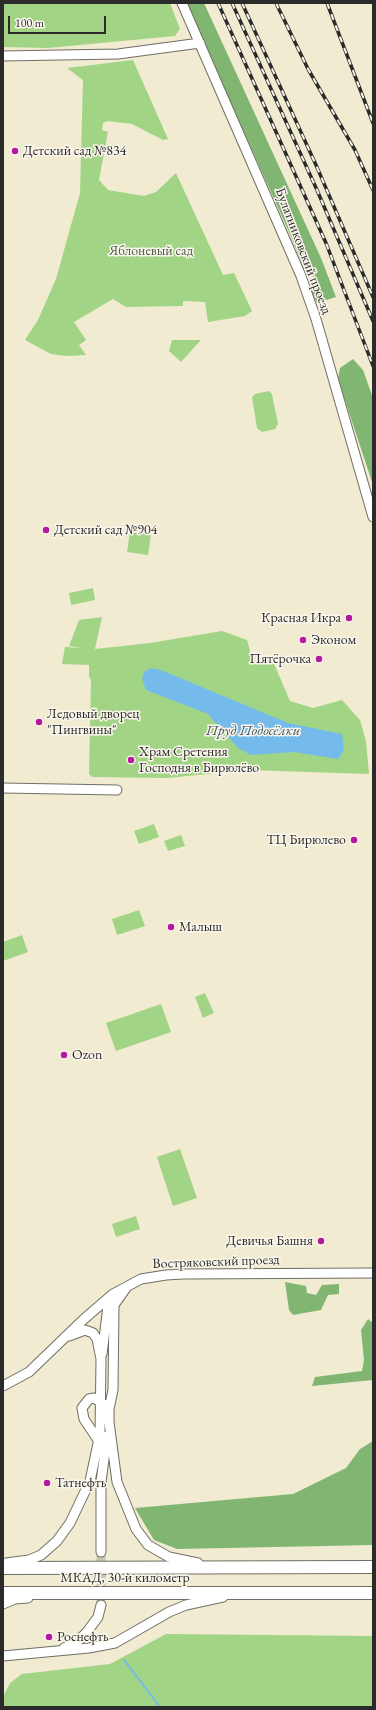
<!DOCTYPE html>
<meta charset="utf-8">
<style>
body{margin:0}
#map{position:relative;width:376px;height:1710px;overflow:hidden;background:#f1ebd2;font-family:"EB Garamond",serif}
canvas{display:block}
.frame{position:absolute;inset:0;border:4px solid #2b2b2b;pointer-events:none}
.scale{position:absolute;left:8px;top:16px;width:98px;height:18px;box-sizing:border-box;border:2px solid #2b2b2b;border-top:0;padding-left:5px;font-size:12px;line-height:14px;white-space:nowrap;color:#2b2b2b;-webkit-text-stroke:3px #fbf7ec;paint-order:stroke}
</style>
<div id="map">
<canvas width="376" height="1710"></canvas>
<div class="frame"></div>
<div class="scale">100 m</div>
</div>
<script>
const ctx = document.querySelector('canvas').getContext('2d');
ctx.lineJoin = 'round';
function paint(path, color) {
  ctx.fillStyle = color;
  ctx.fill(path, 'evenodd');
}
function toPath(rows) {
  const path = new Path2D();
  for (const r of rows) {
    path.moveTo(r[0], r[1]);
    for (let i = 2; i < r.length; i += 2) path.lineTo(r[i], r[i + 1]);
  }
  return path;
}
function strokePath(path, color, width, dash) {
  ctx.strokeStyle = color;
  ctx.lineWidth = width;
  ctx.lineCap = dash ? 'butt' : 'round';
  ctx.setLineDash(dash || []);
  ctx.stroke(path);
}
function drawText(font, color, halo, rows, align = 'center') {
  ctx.font = font + ' "EB Garamond",serif';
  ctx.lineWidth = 3;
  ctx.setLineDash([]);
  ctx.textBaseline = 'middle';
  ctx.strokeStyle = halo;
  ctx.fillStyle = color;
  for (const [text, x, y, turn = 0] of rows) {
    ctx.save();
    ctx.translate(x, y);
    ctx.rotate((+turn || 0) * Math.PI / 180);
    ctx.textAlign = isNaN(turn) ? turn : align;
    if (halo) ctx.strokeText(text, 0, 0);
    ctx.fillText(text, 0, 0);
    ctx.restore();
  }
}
const green = toPath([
 [3,3,170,3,180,29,175,36,48,48,3,47],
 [133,60,168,139,163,140,132,124,107,121,103,123,102,130,108,132,99,180,108,190,144,196,156,192,176,173,223,275,234,273,252,311,245,316,208,322,205,302,183,301,183,306,126,307,113,299,74,322,86,340,79,345,86,355,67,356,51,354,25,340,38,320,56,279,80,193,83,80,67,68],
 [172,340,201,340,181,362,169,351],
 [269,391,272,394,278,424,275,429,262,432,257,428,252,397,255,394],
 [130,532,151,535,148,555,127,552],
 [93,588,95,600,71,605,69,593],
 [102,617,95,649,150,643,222,631,247,640,253,663,272,659,290,701,313,708,342,700,360,720,366,741,369,774,248,770,167,778,92,777,89,774,91,680,89,677,89,665,62,664,65,647,82,648,69,646,79,620],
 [154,824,159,837,139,844,134,831],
 [181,835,185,846,168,851,164,841],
 [139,910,145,926,117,935,112,919],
 [22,935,28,952,3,961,3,942],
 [205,993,214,1013,203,1018,195,997],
 [161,1004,171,1032,116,1051,106,1023],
 [180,1149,197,1198,173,1206,157,1157],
 [136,1216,140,1229,116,1237,112,1224],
 [166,1634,373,1636,373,1707,3,1707,3,1697,10,1683,22,1674,110,1664]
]);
const forest = toPath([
 [186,3,204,3,321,258,336,297,317,303,309,288,317,287,313,276,306,275,293,241],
 [353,359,363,370,373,398,373,485,338,379,340,368],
 [285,1282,306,1286,307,1293,316,1295,322,1285,339,1284,339,1294,328,1295,321,1310,293,1315,289,1310],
 [368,1319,373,1323,373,1380,312,1386,315,1377,362,1371,364,1360,361,1330],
 [373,1441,373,1545,177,1549,154,1540,135,1508,293,1494,346,1468,360,1449]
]);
const water = toPath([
 [150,668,161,670,288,723,342,734,344,750,338,759,294,752,251,755,238,748,208,714,146,690,142,679,144,672]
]);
const stream = toPath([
 [124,1660,160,1707]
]);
const tertiaryTunnel = toPath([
 [101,1605,101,1552]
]);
const tertiary = toPath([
 [182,3,301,276,316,319,373,517],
 [3,56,118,54,200,43],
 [3,788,117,790],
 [126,1288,114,1305,113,1390,109,1409,109,1422,117,1482,136,1529,148,1545,169,1557,198,1563],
 [102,1354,109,1298],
 [3,1386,29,1372,84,1319,113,1294,141,1279,166,1275,183,1274,373,1273],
 [100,1443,84,1419,82,1408,89,1399,94,1398,105,1405],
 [101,1552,101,1482,107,1436],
 [6,1563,29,1560,41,1555,57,1541,70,1523,90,1481,100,1434,101,1359,97,1339,93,1333,85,1330,69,1336],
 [3,1604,15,1599,28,1598],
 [64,1648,79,1640,87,1632,98,1617,101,1605],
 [3,1656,89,1648,115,1643,169,1612,186,1605,223,1597]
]);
const trunk = toPath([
 [3,1568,373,1567],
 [3,1593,373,1593]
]);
const rail = toPath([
 [218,3,326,243,373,366],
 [232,3,317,190,373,321],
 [242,3,316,165,373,297],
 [276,3,308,69,355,150,373,190],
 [327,3,373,123]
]);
const markers = [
 [15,151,4,"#b5179e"],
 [46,530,4,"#b5179e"],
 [349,618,4,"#b5179e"],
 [303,640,4,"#b5179e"],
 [319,659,4,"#b5179e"],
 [39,722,4,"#b5179e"],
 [131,760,4,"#b5179e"],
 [354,840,4,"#b5179e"],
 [171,927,4,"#b5179e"],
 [64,1055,4,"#b5179e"],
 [321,1241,4,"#b5179e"],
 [47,1483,4,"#b5179e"],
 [49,1637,4,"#b5179e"]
];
const poiNames = [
 ["Детский сад №834",23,151],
 ["Детский сад №904",54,530],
 ["Красная Икра",341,618,"right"],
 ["Эконом",311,640],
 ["Пятёрочка",311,659,"right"],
 ["Ледовый дворец",47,714],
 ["\"Пингвины\"",47,730],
 ["Храм Сретения",139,752],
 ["Господня в Бирюлёво",139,768],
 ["ТЦ Бирюлево",346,840,"right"],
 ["Малыш",179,927],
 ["Ozon",72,1055],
 ["Девичья Башня",313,1241,"right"],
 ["Татнефть",55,1483],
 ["Роснефть",57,1637]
];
const parkNames = [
 ["Яблоневый сад",151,251]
];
const streetNames = [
 ["Булатниковский проезд",303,251,69],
 ["Востряковский проезд",216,1262,-2],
 ["МКАД, 30-й километр",125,1578]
];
const waterNames = [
 ["Пруд Подосёлки",253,731]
];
paint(green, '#a1d585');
paint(forest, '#80b672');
paint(water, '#74bbec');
strokePath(stream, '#74bbec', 2);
strokePath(tertiaryTunnel, '#c9c5b1', 9, [9, 4.5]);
strokePath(tertiary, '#706e65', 11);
strokePath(trunk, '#706e65', 14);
strokePath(tertiary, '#fff', 9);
strokePath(trunk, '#fff', 12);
strokePath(rail, '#2b2b2b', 3.5);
strokePath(rail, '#fbf7ec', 2, [6]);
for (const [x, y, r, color] of markers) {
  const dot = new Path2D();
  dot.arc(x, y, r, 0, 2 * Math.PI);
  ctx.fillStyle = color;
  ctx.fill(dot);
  strokePath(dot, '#fbf7ec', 1.5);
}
drawText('14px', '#2b2b2b', '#fbf7ec', poiNames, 'left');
drawText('14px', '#4e5e46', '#fbf7ec', parkNames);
drawText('14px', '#2b2b2b', '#fbf7ec', streetNames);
drawText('italic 15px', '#415665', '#fbf7ec', waterNames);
</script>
